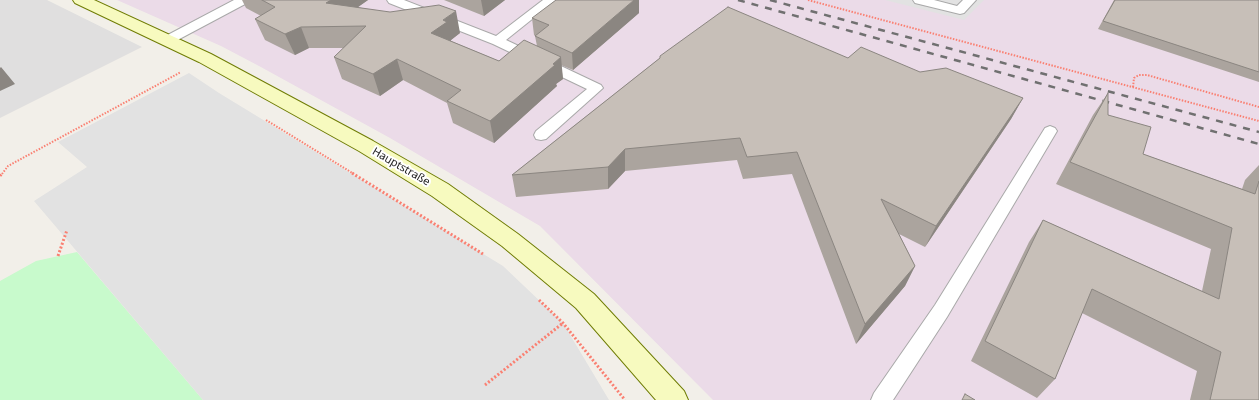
<!DOCTYPE html>
<meta charset="utf-8">
<style>
body{margin:0}
canvas{display:block;background:#f2efe9}
</style>
<canvas width="1259" height="400"></canvas>
<script>
const ctx = document.querySelector('canvas').getContext('2d');
ctx.lineJoin = 'round';
function paint(path, color) {
  ctx.fillStyle = color;
  ctx.fill(path, 'evenodd');
}
function toPath(rows) {
  const path = new Path2D();
  for (const r of rows) {
    path.moveTo(r[0], r[1]);
    for (let i = 2; i < r.length; i += 2) path.lineTo(r[i], r[i + 1]);
  }
  return path;
}
function strokePath(path, color, width, dash) {
  ctx.strokeStyle = color;
  ctx.lineWidth = width;
  ctx.lineCap = dash ? 'butt' : 'round';
  ctx.setLineDash(dash || []);
  ctx.stroke(path);
}
function drawText(font, color, halo, rows, align = 'center') {
  ctx.font = font + ' "Noto Sans",sans-serif';
  ctx.lineWidth = 4;
  ctx.setLineDash([]);
  ctx.textBaseline = 'middle';
  ctx.strokeStyle = halo;
  ctx.fillStyle = color;
  for (const [text, x, y, turn = 0] of rows) {
    ctx.save();
    ctx.translate(x, y);
    ctx.rotate((+turn || 0) * Math.PI / 180);
    ctx.textAlign = isNaN(turn) ? turn : align;
    if (halo) ctx.strokeText(text, 0, 0);
    ctx.fillText(text, 0, 0);
    ctx.restore();
  }
}
const residential = toPath([
 [0,0,47,0,142,47,0,118]
]);
const industrial = toPath([
 [117,0,1259,0,1259,400,713,400,540,226,390,138,259,66,221,46]
]);
const park = toPath([
 [77,252,203,400,0,400,0,281,36,261]
]);
const parking = toPath([
 [885,0,984,0,964,20],
 [189,73,219,93,503,266,563,323,609,400,203,400,34,201,87,167,58,142]
]);
const pathFar1 = toPath([
 [808,0,1259,121],
 [1133,87,1134,78,1139,75,1147,75,1259,107],
 [266,120,354,174],
 [2,174,8,166,181,72]
]);
const path = toPath([
 [352,173,483,254],
 [0,176,2,173],
 [58,256,67,230],
 [539,300,563,323,625,400],
 [485,385,563,323]
]);
const lane = toPath([
 [234,0,249,0,247,3,170,44,162,44,160,41,162,38,234,0],
 [387,0,404,0,496,36,543,0,556,0,506,40,601,85,603,88,546,139,541,140,536,139,534,135,536,131,587,89,493,44,389,3,387,0],
 [913,0,934,0,957,6,963,0,976,0,964,13,960,14,915,3,913,0],
 [1050,126,1055,128,1057,131,947,317,893,400,871,400,874,393,935,305,1045,128,1050,126]
]);
const secondary = toPath([
 [73,0,94,0,211,54,373,141,448,184,518,234,594,294,684,391,688,400,656,400,576,308,502,246,432,196,359,151,199,62,75,3,73,0]
]);
const rail = toPath([
 [738,0,1259,144],
 [770,0,1259,132]
]);
const wall = toPath([
 [242,0,368,0,358,7,460,33,451,40,451,41,499,61,537,46,535,36,534,35,532,18,639,13,573,70,561,65,563,79,556,84,557,86,494,143,453,123,447,103,403,80,380,96,342,79,334,57,344,48,309,48,295,55,265,40,255,19,261,16,246,8],
 [444,0,505,0,484,16],
 [1114,0,1259,0,1259,82,1098,29],
 [660,56,848,58,920,72,1023,98,1011,119,925,247,899,234,915,266,905,286,856,344,792,174,743,179,737,160,625,171,608,189,516,197,512,175,660,58],
 [1108,93,1108,115,1143,154,1242,189,1245,180,1259,165,1259,400,1190,400,1197,371,1082,313,1055,379,1037,398,971,361,1029,242,1043,220,1202,291,1211,249,1056,184,1093,115]
]);
const shadedWall = toPath([
 [331,0,368,0,334,24,326,3],
 [481,0,505,0,484,16],
 [634,0,639,0,639,13,573,70,572,53],
 [456,11,460,33,451,40,451,43,431,33,443,20],
 [301,27,309,48,295,55,285,34],
 [561,57,563,79,556,84,557,86,494,143,490,121],
 [397,59,403,80,380,96,373,74],
 [1,67,15,84,0,91,0,68],
 [1023,98,1011,119,925,247,936,226],
 [625,149,625,171,608,189,608,167],
 [915,266,905,286,856,344,865,324]
]);
const building = toPath([
 [262,0,331,0,326,3,390,12,439,5,456,11,443,20,447,22,431,33,499,61,524,40,561,57,553,64,555,65,490,121,447,101,461,90,397,59,373,74,334,57,366,26,301,27,285,34,255,19,275,7,262,0],
 [556,0,634,0,572,53,535,36,549,25,532,18,556,0],
 [1115,0,1259,0,1259,72,1103,21,1115,0],
 [728,7,848,58,861,47,920,72,946,68,1023,98,936,226,881,199,915,266,865,324,797,152,747,157,740,138,625,149,608,167,512,175,660,58,660,56,728,7],
 [1108,93,1108,115,1151,127,1143,154,1255,194,1259,181,1259,400,1210,400,1221,352,1092,289,1055,379,985,341,1043,220,1219,299,1232,228,1070,162,1108,93],
 [965,394,975,400,962,400,965,394]
]);
const streetNames = [
 ["Hauptstraße",401,167,30]
];
paint(residential, '#e0dfdf');
paint(industrial, '#ebdbe8');
paint(park, '#c8facc');
paint(parking, '#e2e2e2');
strokePath(lane, '#a9a9a9', 2);
strokePath(secondary, '#707d05', 2);
strokePath(pathFar1, '#fa8072', 2, [1.5, 1.5]);
strokePath(path, '#fa8072', 3, [2, 2]);
paint(lane, '#fff');
paint(secondary, '#f7fabf');
strokePath(rail, '#707070', 2.5, [7, 7]);
paint(wall, '#aba49e');
paint(shadedWall, '#8b8681');
paint(building, '#c7bfb8');
strokePath(building, '#8b8681', 1);
drawText('11px', '#222', '#fff', streetNames);
</script>
